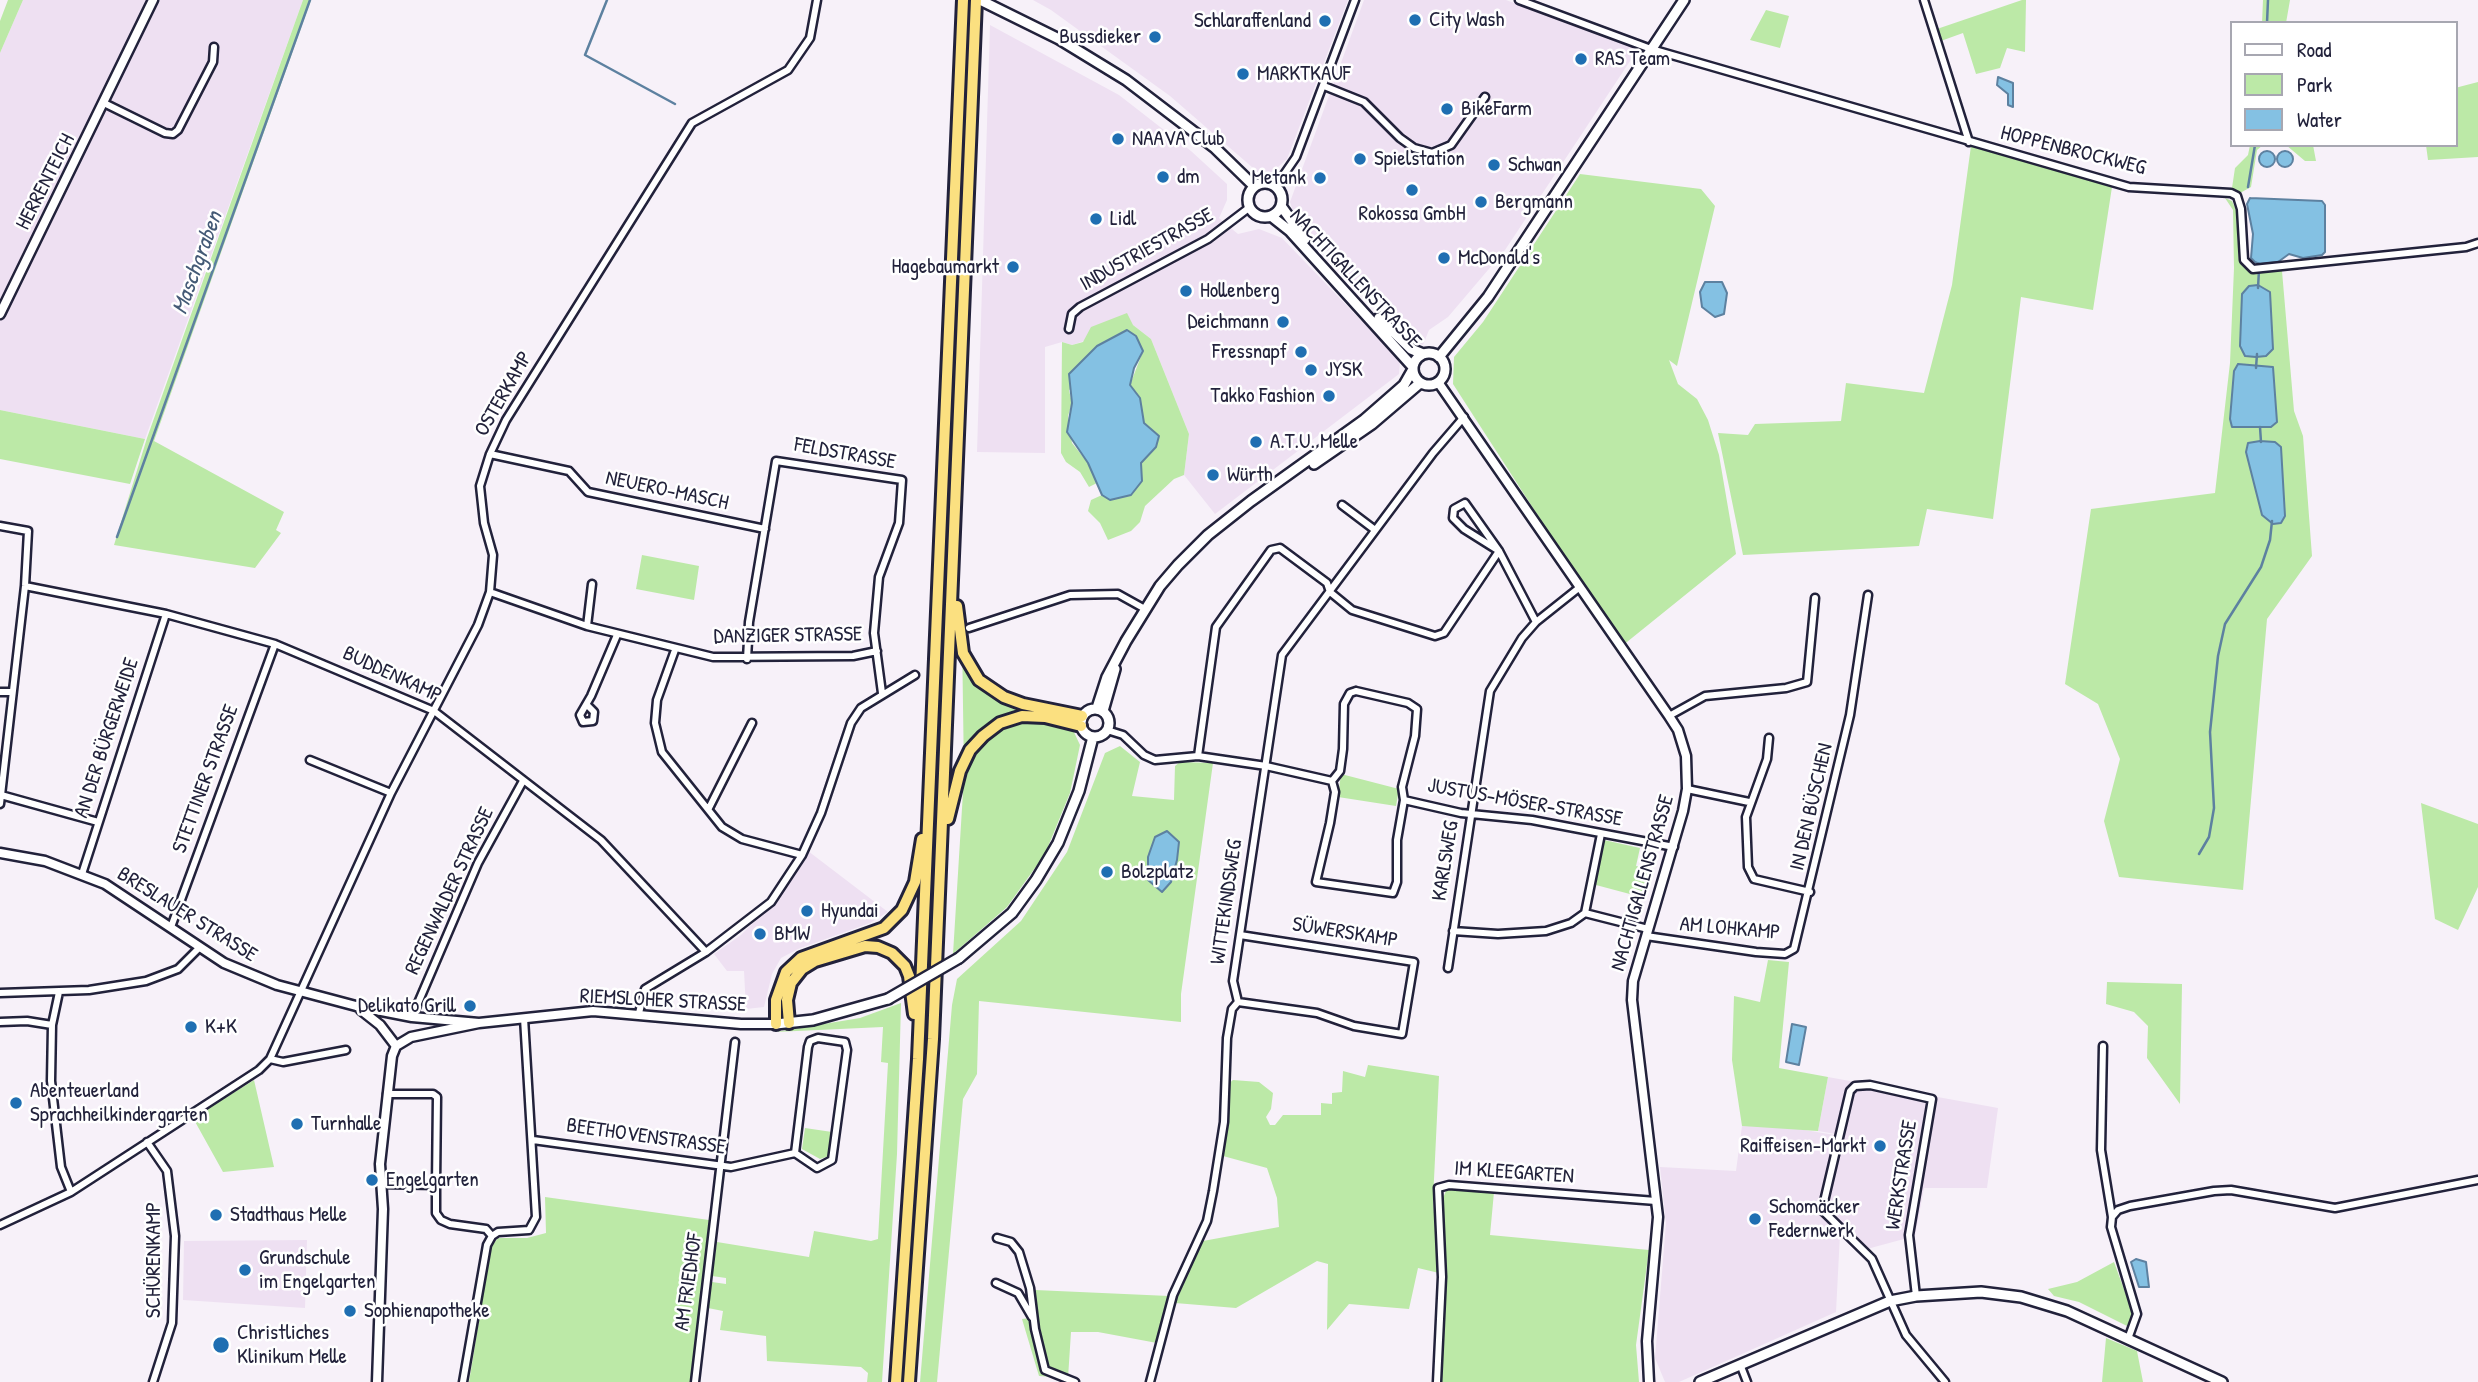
<!DOCTYPE html>
<meta charset="utf-8">
<style>
body{margin:0}
#map{position:relative;width:2478px;height:1382px;overflow:hidden;background:#f7f1f9;font-family:"Patrick Hand",sans-serif}
canvas{display:block}
.legend{position:absolute;left:2230px;top:21px;width:228px;height:126px;box-sizing:border-box;background:#fff;border:2px solid #a7a7b1;margin:0;padding:9px 12px;list-style:none;font-size:21px;color:#22223b}
.legend li{display:flex;align-items:center;gap:14px;height:35px}
.legend b{width:35px;border:2px solid #a7a7b1}
</style>
<div id="map">
<canvas width="2478" height="1382"></canvas>
<ul class="legend">
<li><b style="height:9px;background:#fff"></b>Road</li>
<li><b style="height:19px;background:#bce9a7"></b>Park</li>
<li><b style="height:19px;background:#84c1e3"></b>Water</li>
</ul>
</div>
<script>
const ctx = document.querySelector('canvas').getContext('2d');
ctx.lineJoin = 'round';
function paint(path, color) {
  ctx.fillStyle = color;
  ctx.fill(path, 'evenodd');
}
function toPath(rows) {
  const path = new Path2D();
  for (const r of rows) {
    if (r.length === 3) {
      path.moveTo(r[0] + r[2], r[1]);
      path.arc(r[0], r[1], r[2], 0, 2 * Math.PI);
      continue;
    }
    path.moveTo(r[0], r[1]);
    for (let i = 2; i < r.length; i += 2) path.lineTo(r[i], r[i + 1]);
  }
  return path;
}
function strokePath(path, color, width, dash) {
  ctx.strokeStyle = color;
  ctx.lineWidth = width;
  ctx.lineCap = dash ? 'butt' : 'round';
  ctx.setLineDash(dash || []);
  ctx.stroke(path);
}
function drawText(font, color, halo, rows, align = 'center') {
  ctx.font = font + ' "Patrick Hand",sans-serif';
  ctx.lineWidth = 5;
  ctx.setLineDash([]);
  ctx.textBaseline = 'middle';
  ctx.strokeStyle = halo;
  ctx.fillStyle = color;
  for (const [text, x, y, turn = 0] of rows) {
    ctx.save();
    ctx.translate(x, y);
    ctx.rotate((+turn || 0) * Math.PI / 180);
    ctx.textAlign = isNaN(turn) ? turn : align;
    if (halo) ctx.strokeText(text, 0, 0);
    ctx.fillText(text, 0, 0);
    ctx.restore();
  }
}
const built = toPath([
 [23,0,303,0,145,439,0,410,0,53],
 [1033,0,1348,0,1287,159,1269,175,1260,174,1170,96,1051,10],
 [1364,0,1506,0,1638,49,1505,250,1448,317,1429,330,1423,345,1397,330,1317,240,1293,211,1290,202],
 [990,25,1119,95,1191,151,1227,184,1227,200,1219,218,1238,234,1259,229,1282,238,1400,361,1399,374,1215,514,1184,475,1189,434,1151,339,1133,325,1072,345,1062,342,1045,347,1045,453,977,452],
 [808,851,888,912,870,923,798,949,781,958,772,974,764,1007,746,1009,744,971,727,971,714,954,741,935,781,895],
 [1828,1077,1998,1108,1987,1188,1924,1188,1915,1236,1867,1249,1821,1206,1820,1213,1840,1234,1836,1312,1679,1382,1665,1382,1655,1358,1666,1223,1660,1167,1736,1171,1742,1126,1780,1126,1835,1135,1826,1183,1836,1134,1818,1131],
 [307,1240,305,1308,183,1300,184,1241]
]);
const green = toPath([
 [8,0,23,0,0,53,0,21],
 [303,0,311,0,154,441,284,512,276,530,281,533,255,568,114,545,147,438],
 [2022,0,2026,0,2025,52,2007,48,2000,68,1976,74,1963,33,1938,42,1934,30],
 [2263,0,2290,0,2286,23,2262,23],
 [1766,10,1789,16,1780,48,1750,40],
 [2478,82,2478,157,2428,160,2426,145,2455,145,2455,88],
 [2250,145,2263,145,2257,150,2251,187,2240,193,2232,188,2235,168,2248,155],
 [2286,145,2313,145,2316,161,2305,161],
 [1971,146,2112,187,2093,310,2021,297,1993,519,1927,509,1919,546,1743,555,1718,433,1748,435,1755,424,1841,421,1846,383,1924,393,1952,285],
 [1580,174,1701,189,1715,206,1677,366,1669,360,1678,384,1697,399,1708,420,1719,455,1736,554,1622,646,1453,384,1454,357,1483,322],
 [2225,198,2232,201,2236,210,2239,262,2246,269,2257,272,2282,271,2294,411,2303,436,2312,556,2267,619,2243,890,2119,877,2104,821,2120,759,2098,704,2065,684,2091,509,2215,493,2230,363,2234,268,2233,210],
 [1127,313,1133,325,1151,339,1189,434,1184,475,1174,479,1145,506,1140,522,1131,531,1108,540,1100,523,1088,511,1091,500,1102,495,1110,500,1142,481,1141,463,1156,447,1159,436,1144,423,1140,398,1130,385,1143,351,1069,390,1072,403,1068,416,1072,443,1088,463,1097,483,1089,487,1080,472,1066,462,1061,453,1062,342,1072,345,1083,342,1091,327],
 [0,410,145,439,130,484,0,459],
 [642,555,699,566,694,600,636,589],
 [962,635,974,668,996,690,1072,728,1080,745,1070,793,1045,854,1007,907,953,954,964,776],
 [1120,746,1140,762,1132,796,1174,800,1175,766,1180,762,1213,763,1181,994,1181,1022,979,1001,977,1074,963,1099,937,1382,920,1382,952,1005,957,979,1021,921,1067,852,1105,753],
 [1341,774,1399,789,1396,806,1338,797],
 [2421,803,2478,824,2478,887,2458,930,2435,919],
 [1604,840,1640,848,1636,866,1649,868,1641,897,1596,885],
 [1768,960,1789,962,1779,1068,1828,1077,1818,1131,1742,1126,1732,1060,1734,996,1760,1002],
 [2107,982,2182,984,2180,1104,2147,1058,2148,1026,2134,1012,2106,1004],
 [901,1003,897,1154,882,1382,867,1382,868,1373,861,1367,767,1361,766,1336,720,1330,723,1311,708,1308,712,1282,726,1284,726,1278,712,1276,717,1242,809,1257,814,1231,871,1241,878,1239,888,1063,881,1062,883,1027,775,1032,860,1018],
 [1368,1065,1439,1076,1433,1200,1439,1273,1418,1268,1409,1309,1349,1304,1327,1330,1328,1264,1317,1261,1236,1308,1175,1303,1203,1241,1279,1227,1277,1198,1267,1168,1223,1156,1228,1084,1233,1080,1259,1082,1273,1093,1271,1109,1266,1117,1270,1125,1275,1125,1283,1115,1321,1115,1321,1103,1332,1104,1332,1093,1342,1092,1343,1071,1365,1077],
 [254,1080,274,1167,223,1172,193,1118],
 [805,1128,832,1132,829,1156,820,1159,802,1149],
 [1447,1188,1494,1192,1490,1235,1649,1250,1636,1345,1639,1382,1440,1382,1444,1317,1442,1201],
 [545,1197,709,1220,691,1382,469,1382,491,1247,498,1238,527,1238,546,1233],
 [2114,1262,2133,1314,2127,1326,2079,1302,2054,1296,2048,1289,2077,1282],
 [1035,1290,1169,1296,1157,1343,1098,1332,1071,1332,1068,1378,1039,1376,1022,1319,1038,1317],
 [2106,1338,2137,1351,2143,1382,2102,1382]
]);
const water = toPath([
 [1998,77,2013,83,2013,107,2008,105,2008,94,1997,85,1998,77],
 [2267,159,8],
 [2285,159,8],
 [2250,198,2322,201,2325,205,2325,252,2322,255,2303,258,2289,254,2278,262,2260,264,2255,262,2251,258,2253,234,2247,204,2250,198],
 [1705,282,1722,282,1727,293,1724,314,1715,317,1702,307,1700,292,1705,282],
 [2258,285,2270,292,2273,349,2266,356,2256,357,2245,356,2240,346,2242,294,2249,286,2258,285],
 [1127,330,1136,336,1143,351,1134,368,1130,385,1140,398,1144,423,1159,436,1156,447,1141,463,1142,481,1131,495,1110,500,1102,495,1088,463,1067,432,1072,403,1069,374,1097,346,1127,330],
 [2238,364,2273,367,2277,422,2271,427,2232,427,2230,419,2234,371,2238,364],
 [2260,441,2275,442,2281,447,2285,516,2281,523,2273,524,2262,515,2246,452,2248,443,2260,441],
 [1167,831,1179,842,1177,860,1171,882,1162,892,1148,880,1148,857,1155,837,1167,831],
 [1792,1024,1806,1027,1799,1065,1786,1062,1792,1024],
 [2136,1259,2146,1262,2149,1287,2139,1287,2131,1262,2136,1259]
]);
const stream = toPath([
 [607,0,585,55,675,104],
 [2267,23,2268,0],
 [2248,187,2255,145],
 [2258,288,2259,270],
 [2256,368,2257,354],
 [2260,427,2261,442],
 [117,537,310,0],
 [2199,854,2209,837,2214,808,2210,732,2218,656,2225,624,2261,567,2270,540,2272,521]
]);
const minor = toPath([
 [1519,0,1651,49,2129,187,2231,193,2237,196,2241,209,2244,260,2253,269,2466,247,2478,243],
 [1924,0,1969,142],
 [1324,86,1364,102,1400,138,1414,148,1432,153,1451,145,1485,97],
 [104,103,165,133,173,134,178,130,213,62,214,47],
 [1276,186,1296,157,1355,0],
 [1069,329,1072,314,1080,307,1208,239,1250,207],
 [490,454,569,471,588,492,765,529],
 [1342,505,1375,530],
 [0,526,28,531,25,586,0,804],
 [25,586,166,614,275,644,434,711,601,840,706,952],
 [490,592,587,626,713,657,853,656,877,651],
 [587,626,592,584],
 [969,628,1070,595,1118,594,1145,609],
 [675,650,657,700,655,723,662,752,722,827,742,839,802,855],
 [747,659,749,622,776,461,902,480,899,523,879,577,874,633,882,693],
 [1356,691,1408,703,1417,709,1415,736,1402,787,1404,800,1397,840,1397,882,1393,893,1316,882,1330,823,1335,792,1332,781,1340,771,1343,749,1344,704,1350,693,1356,691],
 [0,692,11,692],
 [587,705,594,712,593,721,583,722,580,715,591,696,617,635],
 [1669,716,1705,696,1786,688,1807,682,1815,598],
 [1107,730,1123,735,1144,755,1155,760,1198,756,1266,766,1332,781],
 [1769,738,1767,759,1746,817,1748,867,1754,879,1810,892],
 [1198,756,1216,627,1271,550,1280,548,1327,583,1330,592,1352,610,1435,636,1444,633,1499,551,1464,529,1453,518,1454,509,1465,503,1499,551,1536,622],
 [310,760,391,793],
 [1687,789,1749,802],
 [1,795,98,822],
 [1404,800,1461,813,1532,820,1674,847],
 [709,808,752,723],
 [82,874,166,614],
 [1585,913,1601,834],
 [171,927,275,644],
 [1453,931,1498,934,1546,931,1571,923,1585,913,1648,929],
 [1646,936,1756,952,1785,954,1794,949,1850,715,1868,595],
 [1448,968,1490,691,1522,638,1536,622,1580,587],
 [59,992,52,1025,51,1081,61,1167,71,1192],
 [0,993,89,990,146,981,178,969,200,947],
 [1238,1002,1317,1013,1354,1026,1402,1034,1414,962,1240,935],
 [639,1013,645,989,706,952,771,902,802,855,821,813,851,723,861,708,915,675],
 [412,1017,478,863,523,781],
 [0,1022,27,1021,52,1025],
 [818,1038,845,1042,847,1050,832,1160,817,1168,795,1153,808,1047,810,1041,818,1038],
 [2103,1046,2101,1150,2112,1217,2111,1227,2137,1314,2128,1339],
 [270,1059,283,1062,346,1050],
 [387,1094,433,1094,437,1097,436,1185],
 [533,1140,731,1167,795,1153],
 [147,1142,167,1171,175,1236,172,1323,153,1382],
 [380,1184,436,1185,436,1213,441,1220,450,1224,486,1229,492,1236],
 [2112,1217,2118,1210,2130,1206,2214,1191,2231,1190,2335,1208,2478,1180],
 [0,1225,71,1192,259,1070,270,1059,391,793,478,625,490,592,493,555,484,523,480,486,490,454,506,420,692,123,788,70,810,38,817,0],
 [997,1238,1011,1242,1019,1252,1030,1288,1035,1329,1045,1370,1075,1382],
 [996,1283,1018,1293,1032,1317],
 [1916,1296,1909,1235,1932,1099,1870,1085,1855,1086,1850,1091,1822,1210,1872,1259,1906,1335,1945,1382],
 [1740,1364,1747,1382],
 [463,1382,487,1245,492,1236,498,1232,529,1230,536,1217,524,1018],
 [695,1382,735,1042],
 [1150,1382,1173,1295,1207,1221,1213,1191,1224,1122,1227,1038,1232,1009,1238,1002,1233,981,1282,655,1433,453,1464,417],
 [1437,1382,1442,1277,1438,1188,1449,1185,1656,1201]
]);
const tertiary = toPath([
 [0,314,153,0],
 [1438,382,1669,716,1678,730,1686,756,1687,789,1683,811,1633,981,1632,1000,1658,1217,1647,1341,1649,1382],
 [0,853,45,861,105,884,224,963,277,985,356,1006,412,1017,479,1023],
 [361,1010,380,1025,396,1046],
 [396,1046,411,1037,479,1023,593,1011,741,1024,776,1024],
 [377,1382,383,1209,380,1164,392,1056,396,1046]
]);
const secondary = toPath([
 [980,0,1059,39,1126,80,1215,148,1254,186],
 [1265,200,17],
 [1281,206,1305,239],
 [1271,216,1290,231,1413,367],
 [1379,318,1411,349,1423,354],
 [1429,369,16],
 [1439,357,1488,297,1684,0],
 [1314,464,1372,424,1420,383],
 [1097,708,1107,677,1126,641,1160,586,1178,565,1208,535,1251,501,1364,420,1404,385,1412,371],
 [1095,723,14],
 [1103,711,1115,669],
 [959,958,1012,913,1036,880,1058,843,1079,791,1093,737],
 [776,1024,813,1020,888,999],
 [1700,1382,1890,1301,1916,1296,1981,1292,2021,1297,2067,1311,2222,1382]
]);
const motorway = toPath([
 [957,606,963,653,979,680,1004,697,1023,704,1082,716],
 [948,819,960,771,970,750,983,736,1000,723,1022,716,1045,717,1081,726],
 [789,1023,787,1000,791,983,802,969,815,961,865,946,878,947,892,953,905,966,909,976,914,1014],
 [776,1024,776,1000,786,972,801,958,884,928,902,910,915,882,922,839],
 [896,1382,918,1059,963,0],
 [909,1382,933,1039,976,0]
]);
const secondaryBridge = toPath([
 [888,999,959,958]
]);
const markers = [
 [1415,20,7,"#1f6fb2"],
 [1325,21,7,"#1f6fb2"],
 [1155,37,7,"#1f6fb2"],
 [1581,59,7,"#1f6fb2"],
 [1243,74,7,"#1f6fb2"],
 [1447,109,7,"#1f6fb2"],
 [1118,139,7,"#1f6fb2"],
 [1360,159,7,"#1f6fb2"],
 [1494,165,7,"#1f6fb2"],
 [1163,177,7,"#1f6fb2"],
 [1320,178,7,"#1f6fb2"],
 [1412,190,7,"#1f6fb2"],
 [1481,202,7,"#1f6fb2"],
 [1096,219,7,"#1f6fb2"],
 [1444,258,7,"#1f6fb2"],
 [1013,267,7,"#1f6fb2"],
 [1186,291,7,"#1f6fb2"],
 [1283,322,7,"#1f6fb2"],
 [1301,352,7,"#1f6fb2"],
 [1311,370,7,"#1f6fb2"],
 [1329,396,7,"#1f6fb2"],
 [1256,442,7,"#1f6fb2"],
 [1213,475,7,"#1f6fb2"],
 [1107,872,7,"#1f6fb2"],
 [807,911,7,"#1f6fb2"],
 [760,934,7,"#1f6fb2"],
 [470,1006,7,"#1f6fb2"],
 [191,1027,7,"#1f6fb2"],
 [16,1103,7,"#1f6fb2"],
 [297,1124,7,"#1f6fb2"],
 [1880,1146,7,"#1f6fb2"],
 [372,1180,7,"#1f6fb2"],
 [216,1215,7,"#1f6fb2"],
 [1755,1219,7,"#1f6fb2"],
 [245,1270,7,"#1f6fb2"],
 [350,1311,7,"#1f6fb2"],
 [221,1345,9,"#1f6fb2"]
];
const poiNames = [
 ["City Wash",1429,20],
 ["Schlaraffenland",1311,21,"right"],
 ["Bussdieker",1141,37,"right"],
 ["RAS Team",1595,59],
 ["MARKTKAUF",1257,74],
 ["BikeFarm",1461,109],
 ["NAAVA Club",1132,139],
 ["Spielstation",1374,159],
 ["Schwan",1508,165],
 ["dm",1177,177],
 ["Metank",1306,178,"right"],
 ["Bergmann",1495,202],
 ["Rokossa GmbH",1412,214,"center"],
 ["Lidl",1110,219],
 ["McDonald's",1458,258],
 ["Hagebaumarkt",999,267,"right"],
 ["Hollenberg",1200,291],
 ["Deichmann",1269,322,"right"],
 ["Fressnapf",1287,352,"right"],
 ["JYSK",1325,370],
 ["Takko Fashion",1315,396,"right"],
 ["A.T.U. Melle",1270,442],
 ["Würth",1227,475],
 ["Bolzplatz",1121,872],
 ["Hyundai",821,911],
 ["BMW",774,934],
 ["Delikato Grill",456,1006,"right"],
 ["K+K",205,1027],
 ["Abenteuerland",30,1091],
 ["Sprachheilkindergarten",30,1115],
 ["Turnhalle",311,1124],
 ["Raiffeisen-Markt",1866,1146,"right"],
 ["Engelgarten",386,1180],
 ["Schomäcker",1769,1207],
 ["Federnwerk",1769,1231],
 ["Stadthaus Melle",230,1215],
 ["Grundschule",259,1258],
 ["im Engelgarten",259,1282],
 ["Sophienapotheke",364,1311],
 ["Christliches",237,1333],
 ["Klinikum Melle",237,1357]
];
const streetNames = [
 ["HOPPENBROCKWEG",2073,151,14],
 ["HERRENTEICH",46,182,-63],
 ["INDUSTRIESTRASSE",1147,250,-29],
 ["NACHTIGALLENSTRASSE",1355,279,47],
 ["OSTERKAMP",504,394,-60],
 ["FELDSTRASSE",845,454,10],
 ["NEUERO-MASCH",667,491,12],
 ["DANZIGER STRASSE",788,636,-1],
 ["BUDDENKAMP",392,675,25],
 ["AN DER BÜRGERWEIDE",107,738,-72],
 ["STETTINER STRASSE",206,779,-70],
 ["JUSTUS-MÖSER-STRASSE",1525,803,10],
 ["IN DEN BÜSCHEN",1812,807,-77],
 ["KARLSWEG",1446,861,-81],
 ["NACHTIGALLENSTRASSE",1643,883,-74],
 ["REGENWALDER STRASSE",450,891,-65],
 ["WITTEKINDSWEG",1227,902,-82],
 ["BRESLAUER STRASSE",187,915,32],
 ["AM LOHKAMP",1730,929,5],
 ["SÜWERSKAMP",1345,933,9],
 ["RIEMSLOHER STRASSE",663,1001,3],
 ["BEETHOVENSTRASSE",646,1137,8],
 ["IM KLEEGARTEN",1514,1173,4],
 ["WERKSTRASSE",1902,1175,-81],
 ["SCHÜRENKAMP",154,1260,-90],
 ["AM FRIEDHOF",689,1282,-82]
];
const waterNames = [
 ["Maschgraben",198,263,-70]
];
paint(built, '#eee0f2');
paint(green, '#bce9a7');
paint(water, '#84c1e3');
strokePath(water, '#5d81a0', 2);
strokePath(stream, '#5d81a0', 2.5);
strokePath(minor, '#22223b', 11);
strokePath(tertiary, '#22223b', 13);
strokePath(secondary, '#22223b', 14);
strokePath(motorway, '#22223b', 16);
strokePath(minor, '#fff', 6);
strokePath(tertiary, '#fff', 8);
strokePath(secondary, '#fff', 9);
strokePath(motorway, '#fbe080', 10);
strokePath(secondaryBridge, '#22223b', 14, []);
strokePath(secondaryBridge, '#fff', 9);
for (const [x, y, r, color] of markers) {
  const dot = new Path2D();
  dot.arc(x, y, r, 0, 2 * Math.PI);
  ctx.fillStyle = color;
  ctx.fill(dot);
  strokePath(dot, '#fff', 2.5);
}
drawText('21px', '#22223b', '#fff', poiNames, 'left');
drawText('21px', '#22223b', '#fff', streetNames);
drawText('italic 23px', '#445a76', '#fff', waterNames);
</script>
